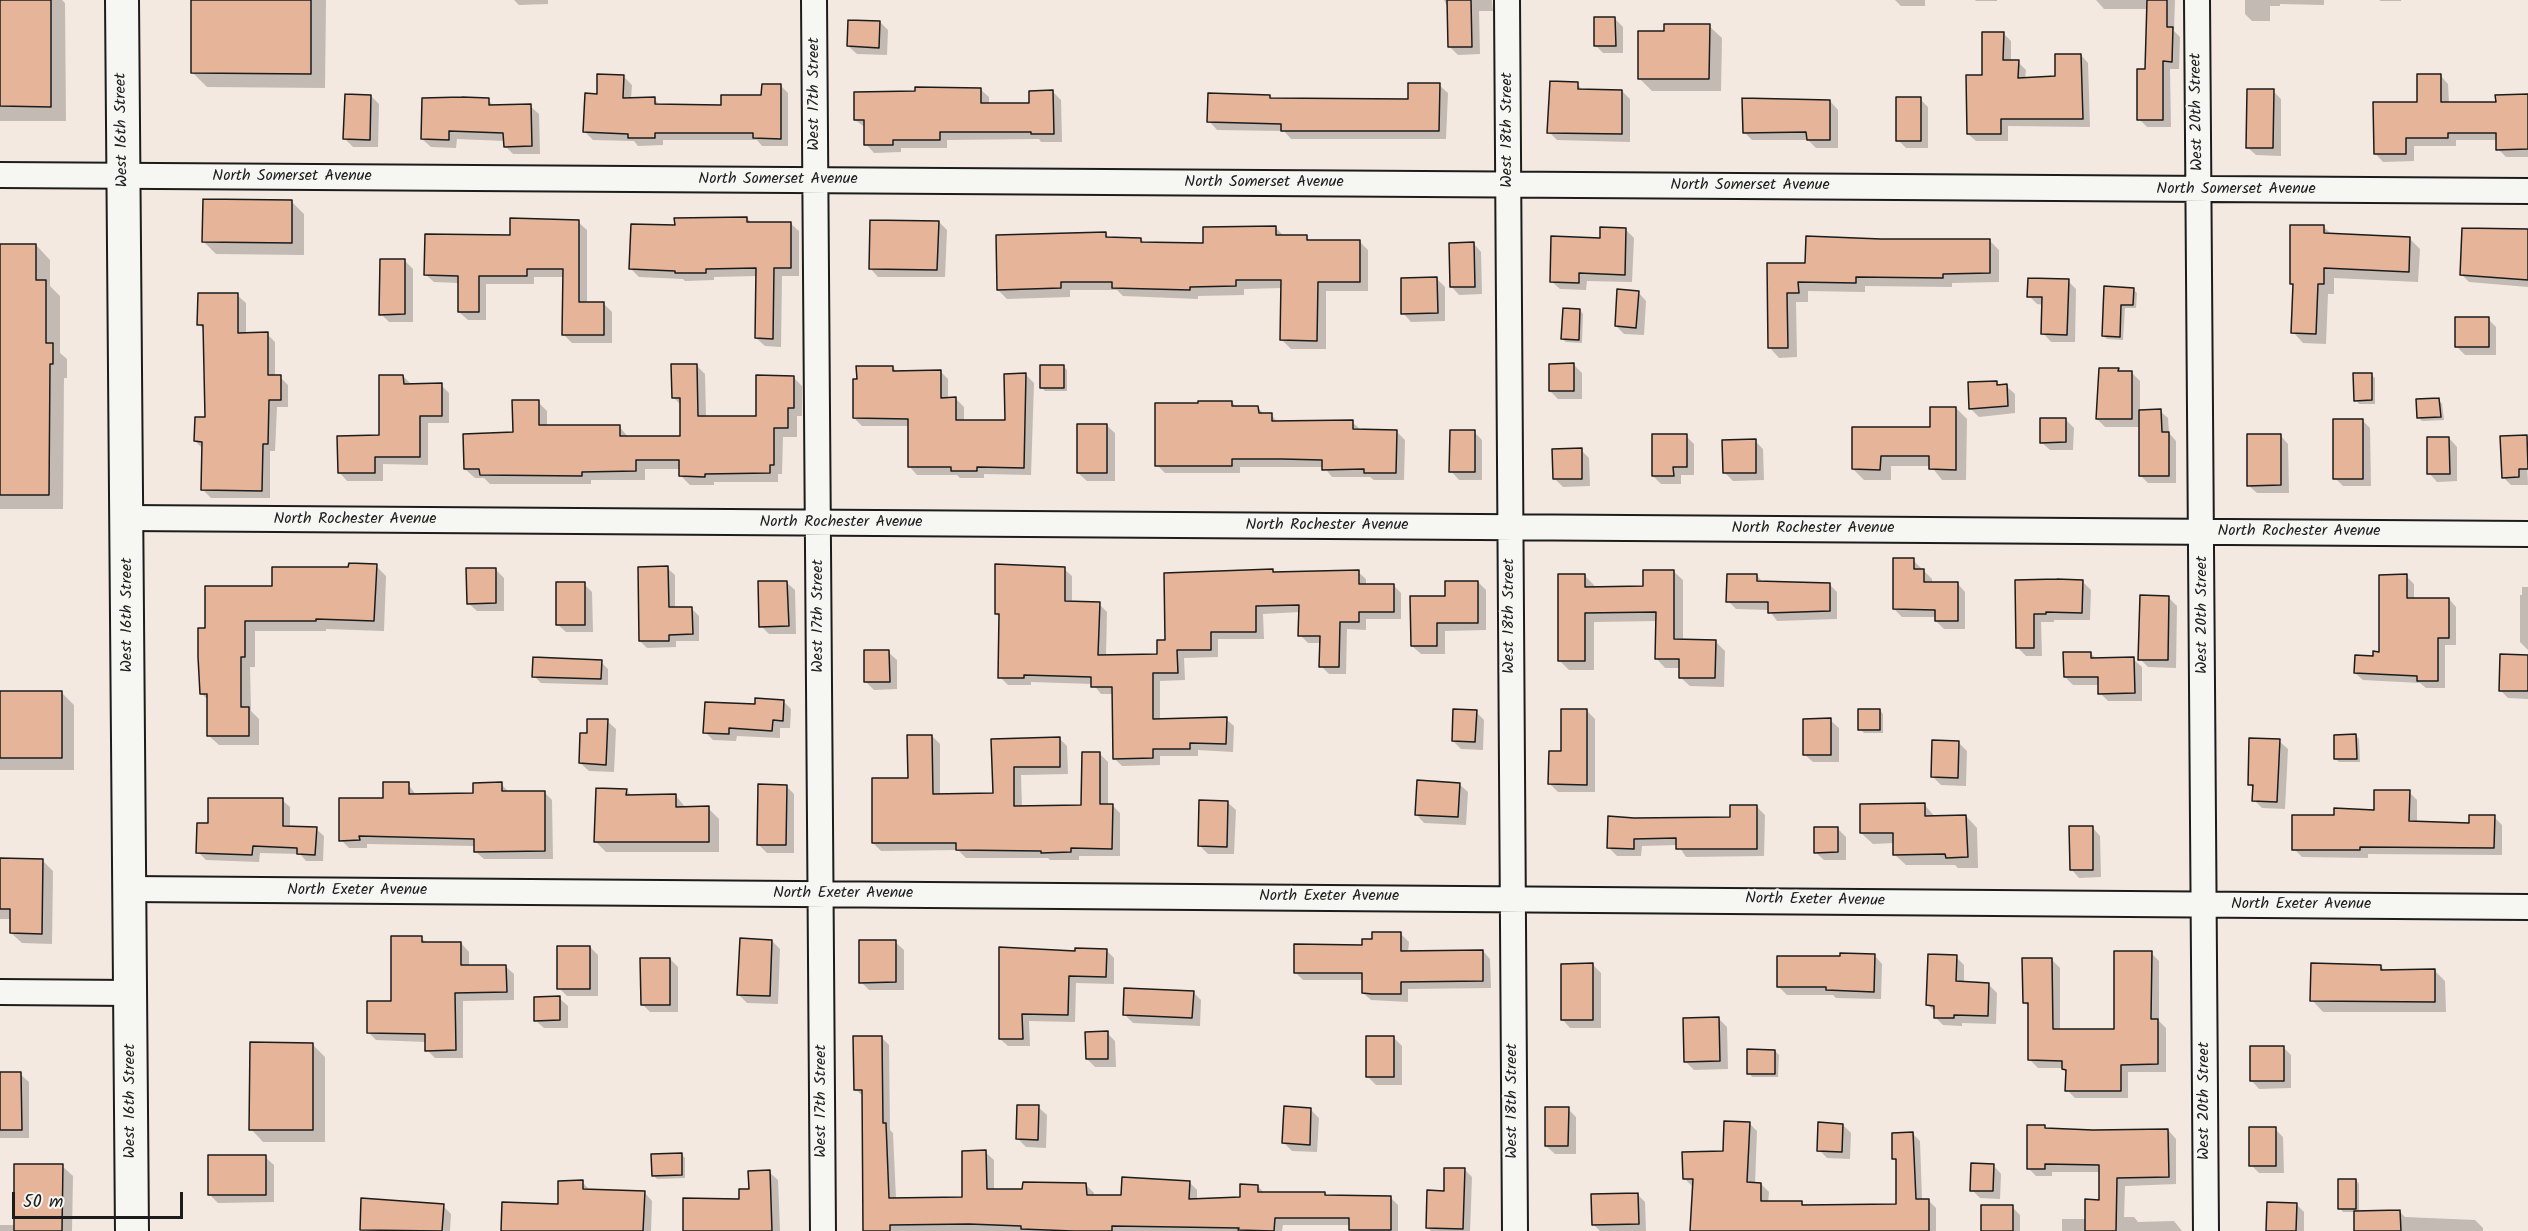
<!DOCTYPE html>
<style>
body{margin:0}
#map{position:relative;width:2528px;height:1231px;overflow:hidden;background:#f3e9e0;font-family:Kalam,sans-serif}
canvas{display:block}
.scale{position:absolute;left:12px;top:1192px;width:171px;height:27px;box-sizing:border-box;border:3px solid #1c1c1c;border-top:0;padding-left:8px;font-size:18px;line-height:21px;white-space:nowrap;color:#1c1c1c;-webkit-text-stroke:4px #f6f6f2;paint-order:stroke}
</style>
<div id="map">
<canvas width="2528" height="1231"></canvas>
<div class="scale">50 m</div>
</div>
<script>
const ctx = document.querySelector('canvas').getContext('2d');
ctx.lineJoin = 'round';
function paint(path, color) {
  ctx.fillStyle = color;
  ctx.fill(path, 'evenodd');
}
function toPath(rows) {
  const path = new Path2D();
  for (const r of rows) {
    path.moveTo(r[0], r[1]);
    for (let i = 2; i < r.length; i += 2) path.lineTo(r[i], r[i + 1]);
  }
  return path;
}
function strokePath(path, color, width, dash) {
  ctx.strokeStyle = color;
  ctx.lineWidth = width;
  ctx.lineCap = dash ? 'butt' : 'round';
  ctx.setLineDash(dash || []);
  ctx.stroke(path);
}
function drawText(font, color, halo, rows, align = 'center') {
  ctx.font = font + ' Kalam,sans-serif';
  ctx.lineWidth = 4.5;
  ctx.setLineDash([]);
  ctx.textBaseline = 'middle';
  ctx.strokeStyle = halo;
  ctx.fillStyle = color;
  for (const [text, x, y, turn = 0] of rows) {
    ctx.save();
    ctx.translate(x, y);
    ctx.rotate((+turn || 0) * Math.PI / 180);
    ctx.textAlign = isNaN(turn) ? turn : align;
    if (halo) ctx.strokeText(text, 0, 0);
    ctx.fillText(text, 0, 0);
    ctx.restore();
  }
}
const shadow = toPath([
 [0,0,62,0,65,3,66,121,0,121],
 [193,0,326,0,325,88,207,87,192,72],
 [514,0,548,0,548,4,519,5],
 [1444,0,1492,0,1493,11,1479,11,1480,54,1458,55,1449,46,1448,8],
 [1895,0,1925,0,1925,6,1901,6],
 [1975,0,1997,0,1997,1,1976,1],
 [2096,0,2175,0,2174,31,2180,37,2179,69,2170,69,2171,127,2147,127,2139,119,2146,71,2148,9,2104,9],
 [2245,0,2324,0,2324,5,2280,4,2280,6,2270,6,2270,21,2252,21,2245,14],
 [2379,0,2401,0,2401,1,2381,1],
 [1615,19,1623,27,1623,53,1603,53,1595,45],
 [880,22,888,30,887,55,857,54,848,46],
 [1709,26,1722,38,1721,91,1652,91,1639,78,1666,33],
 [2003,33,2011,41,2011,62,2018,62,2026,70,2025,79,2057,77,2081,55,2088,63,2090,127,2008,126,2008,141,1976,141,1968,134,1983,76],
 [2440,75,2448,84,2449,104,2528,121,2528,157,2506,157,2498,149,2498,140,2456,140,2456,146,2414,146,2414,161,2383,162,2375,153],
 [624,77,632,85,631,99,654,99,661,106,723,107,763,97,780,85,788,93,788,146,762,146,757,140,663,140,663,145,638,146,634,141,593,140,585,132],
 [1577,84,1584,91,1622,91,1630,99,1630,142,1557,140,1549,132],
 [1439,85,1448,93,1446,139,1291,139,1284,131,1217,130,1209,121,1269,96,1273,99,1409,100],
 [980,89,989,97,989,105,1031,104,1053,92,1061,100,1062,142,1041,142,1039,139,947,140,947,148,901,148,901,152,874,153,866,144,866,128,855,120],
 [2273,91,2281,99,2281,156,2256,155,2247,147],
 [371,96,379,104,378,147,353,147,345,139],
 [1920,99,1928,107,1928,148,1906,148,1898,140],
 [488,100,495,107,530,106,539,114,540,154,513,154,505,146,505,141,457,139,456,148,431,147,422,139],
 [1830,101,1838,110,1838,148,1816,148,1808,140,1752,140,1744,132],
 [291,201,304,214,304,255,216,254,204,242],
 [747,218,752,223,790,223,799,231,799,276,782,276,781,347,765,346,756,338,758,276,714,277,714,280,685,281,683,279,639,277,631,269,676,226],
 [578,222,587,230,587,304,604,304,612,312,612,343,572,343,564,335,564,277,534,277,534,284,486,284,486,320,468,320,459,312,459,283,434,282,425,274,511,237],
 [939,222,947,230,945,277,878,277,870,268],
 [2323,226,2332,235,2410,239,2420,249,2418,282,2334,278,2334,294,2328,294,2326,344,2303,343,2293,332,2295,287,2292,284],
 [1275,227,1285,237,1306,237,1311,242,1359,241,1368,250,1368,291,1326,291,1326,349,1291,349,1282,340,1282,288,1244,289,1244,295,1198,296,1198,299,1123,296,1117,290,1070,290,1070,297,1007,299,998,290,1106,234,1111,239,1141,239,1145,243,1204,244],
 [1626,230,1634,238,1632,282,1587,281,1586,290,1560,289,1551,281,1601,240],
 [2528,230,2528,287,2469,282,2461,274],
 [1989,240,1999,250,1999,282,1952,283,1952,287,1865,286,1865,292,1808,291,1808,302,1796,302,1797,357,1779,358,1770,348,1768,265,1806,264,1881,241],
 [1473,243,1481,252,1482,294,1459,295,1451,286],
 [0,245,36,245,50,260,50,286,60,296,60,353,67,359,67,378,64,378,63,509,0,509],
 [405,261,413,269,413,322,389,322,381,314],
 [1437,279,1445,287,1445,321,1411,322,1403,313],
 [2068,281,2076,289,2075,342,2051,342,2043,333,2044,305,2037,304,2029,296],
 [2105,288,2133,289,2137,293,2136,308,2125,308,2123,340,2107,339,2103,336],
 [1638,292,1646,301,1644,335,1624,334,1616,326],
 [237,295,246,303,246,334,267,334,275,342,275,377,280,377,288,385,288,407,277,407,275,451,270,451,270,498,211,498,203,490,203,449,195,441,206,419,204,330,199,324],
 [1580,310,1583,314,1582,343,1566,342,1562,339],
 [2488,319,2496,327,2496,355,2465,355,2457,347],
 [696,365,705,374,706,417,757,417,793,377,802,386,802,416,797,416,797,437,783,437,782,474,778,474,778,482,714,482,714,485,690,485,681,476,681,469,645,469,645,480,591,480,591,484,490,484,484,478,475,478,465,469,514,434,538,402,547,411,547,426,619,426,628,437,681,437,681,405,673,397],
 [1574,365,1582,373,1582,399,1558,399,1550,391],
 [1063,366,1067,370,1067,391,1045,391,1041,387],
 [893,367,897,372,940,371,948,379,948,399,956,399,964,407,964,422,1006,422,1026,375,1034,383,1031,475,984,474,984,478,960,478,957,475,917,475,910,467,909,426,862,426,854,418],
 [2118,370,2121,373,2132,373,2140,381,2140,411,2160,411,2168,418,2169,433,2176,441,2176,483,2148,483,2141,476,2141,427,2105,427,2097,419],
 [2371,375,2375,378,2375,404,2359,404,2356,400],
 [403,376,412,385,441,385,449,393,449,423,428,423,428,465,383,464,383,481,347,481,339,472,381,437],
 [1996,382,2000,386,2006,386,2015,394,2015,413,1979,417,1970,408],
 [2439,400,2442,404,2444,420,2422,421,2418,417],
 [1232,402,1237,408,1258,408,1265,415,1271,415,1279,423,1352,422,1361,430,1396,431,1405,440,1404,480,1374,480,1370,477,1332,477,1324,467,1240,467,1240,473,1165,473,1157,465],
 [1956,408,1967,419,1966,480,1942,480,1931,466,1891,466,1891,480,1864,480,1853,469,1931,429],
 [2066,420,2074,428,2073,450,2050,450,2041,442],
 [2362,420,2370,428,2371,486,2343,486,2335,478],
 [1106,425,1115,433,1115,481,1087,481,1078,473],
 [1474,432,1482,440,1482,480,1459,480,1451,471],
 [2280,435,2288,444,2289,493,2257,493,2248,485],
 [1686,436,1694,444,1694,475,1681,475,1681,484,1661,484,1653,476],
 [2526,437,2528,485,2511,485,2503,477],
 [2449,438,2457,447,2457,481,2437,482,2429,473],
 [1755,441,1763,449,1764,480,1733,481,1725,473],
 [1581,450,1589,458,1590,486,1563,487,1554,478],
 [1913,560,1932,579,1932,583,1957,583,1965,592,1965,629,1944,629,1936,621,1936,617,1902,617,1894,609],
 [376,566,386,576,384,631,326,629,326,631,255,631,255,667,250,667,251,711,259,719,259,745,219,745,208,735,209,701,202,694,207,629,274,587,350,568],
 [667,568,675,575,675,609,692,609,699,616,699,641,676,641,676,647,647,648,640,641],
 [1064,569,1072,576,1072,603,1099,604,1107,612,1106,656,1158,655,1167,642,1272,570,1276,574,1358,572,1366,579,1366,586,1393,585,1401,593,1401,619,1366,619,1366,630,1347,629,1346,674,1329,674,1321,666,1321,643,1308,643,1300,635,1300,612,1263,614,1264,639,1218,639,1218,657,1184,658,1185,680,1160,681,1160,720,1226,719,1234,726,1233,752,1198,750,1198,756,1160,756,1160,765,1122,766,1114,758,1114,694,1101,694,1093,684,1031,682,1031,685,1008,685,1000,677,1000,617,996,614],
 [496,570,504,578,504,611,477,611,468,603],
 [1673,571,1683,580,1683,641,1715,641,1725,651,1724,687,1690,686,1680,677,1680,668,1665,668,1656,658,1657,621,1594,622,1594,670,1569,670,1559,660,1585,576,1594,585,1594,588,1644,587],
 [1757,576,1764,583,1829,584,1837,592,1837,619,1777,621,1769,610,1736,609,1728,601],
 [2406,576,2414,584,2414,599,2449,599,2456,607,2456,645,2445,645,2445,688,2426,688,2420,683,2363,680,2355,673,2381,653],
 [2082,581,2091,590,2090,620,2054,620,2054,622,2041,622,2042,656,2026,656,2018,648,2016,582],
 [786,582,795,590,796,634,769,634,761,626],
 [1478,582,1486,590,1486,630,1445,631,1445,654,1421,654,1412,646,1447,598],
 [584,584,592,592,593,632,566,632,557,624],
 [2522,587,2528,587,2528,650,2520,642,2520,595,2522,595],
 [2169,598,2177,606,2176,668,2148,667,2140,659],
 [888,652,897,660,897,689,874,690,866,682],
 [2090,653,2097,659,2133,659,2142,667,2142,701,2108,701,2100,693,2100,685,2073,685,2065,677],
 [2528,657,2528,699,2508,698,2500,690],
 [601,662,608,669,608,685,541,683,534,676],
 [0,692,61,692,74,705,74,770,0,770],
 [783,701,791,709,790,728,780,728,780,738,737,736,736,741,713,740,705,732,756,705],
 [1880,710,1883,714,1883,733,1864,733,1860,729],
 [1587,711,1595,719,1595,792,1558,792,1550,784,1562,753],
 [1476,712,1484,720,1483,750,1461,749,1453,741],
 [1830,720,1839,728,1839,762,1813,762,1804,754],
 [607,721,616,729,614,772,589,771,580,763,588,734],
 [932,736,940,744,940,795,994,794,992,740,1059,738,1067,746,1068,774,1021,775,1022,807,1083,807,1100,754,1108,762,1108,805,1112,805,1120,813,1120,856,1079,856,1079,860,1050,860,1048,858,966,858,958,850,881,851,873,843],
 [2356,736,2359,739,2360,762,2339,762,2336,759],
 [2279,741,2288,749,2285,809,2262,808,2254,800,2254,789,2249,784],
 [1958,742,1967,751,1966,786,1941,785,1933,777],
 [408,784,416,795,475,794,501,784,510,793,544,792,552,800,553,859,484,859,475,851,475,846,367,844,367,848,349,848,341,840,385,799],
 [1459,784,1468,792,1466,825,1424,823,1416,814],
 [786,786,794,794,794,853,767,853,759,845],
 [626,790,632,796,676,796,686,808,708,808,719,819,719,852,606,852,595,841],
 [2409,792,2417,800,2417,823,2470,824,2494,817,2502,825,2502,855,2368,854,2368,858,2302,857,2294,849,2335,816,2375,811],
 [282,800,290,807,290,828,316,829,324,836,323,861,306,861,300,854,260,853,259,862,206,860,198,852,210,825],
 [1227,802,1236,810,1234,854,1208,854,1199,845],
 [1924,804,1935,817,1966,816,1977,828,1978,868,1958,868,1955,865,1906,865,1894,854,1894,843,1873,844,1861,833],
 [1756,806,1765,815,1764,856,1686,857,1678,845,1642,846,1641,856,1617,856,1609,848,1634,820,1731,819],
 [2092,827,2100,836,2101,877,2079,878,2071,869],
 [1838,829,1846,837,1846,860,1824,860,1815,852],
 [0,859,42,860,53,871,52,944,22,943,11,933,11,919,0,919],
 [1401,934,1409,942,1408,952,1483,951,1490,959,1491,988,1408,989,1408,1002,1371,1000,1363,993,1363,980,1303,980,1295,972],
 [421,938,427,943,461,943,469,952,469,967,505,966,514,974,514,1000,463,1001,463,1058,435,1058,427,1050,427,1042,376,1040,368,1032,392,1003],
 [772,941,780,949,778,1004,747,1003,739,995],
 [895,942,904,950,904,990,869,990,861,982],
 [590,947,598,955,598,996,567,996,559,988],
 [1000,948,1027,948,1029,951,1106,950,1114,958,1114,984,1076,983,1075,1022,1029,1021,1030,1046,1008,1046,1000,1039],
 [2151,953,2159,961,2159,1021,2166,1028,2166,1072,2128,1072,2128,1098,2075,1098,2067,1090,2067,1073,2063,1068,2038,1068,2030,1060,2029,1007,2024,1002,2052,960,2060,968,2060,1031,2116,1031],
 [1874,955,1882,964,1881,999,1836,998,1833,995,1787,995,1778,986],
 [1956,957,1964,965,1964,983,1989,985,1997,993,1996,1024,1962,1023,1962,1026,1943,1025,1935,1017,1935,1012,1928,1005],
 [670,959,678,967,678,1012,650,1012,642,1004],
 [1593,965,1601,973,1601,1028,1570,1028,1562,1019],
 [2381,966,2385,971,2434,970,2445,981,2446,1012,2323,1012,2312,1000],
 [1193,992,1201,1000,1200,1026,1133,1023,1125,1015],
 [559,998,568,1006,568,1028,544,1028,535,1020],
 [1719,1019,1727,1027,1728,1069,1694,1070,1685,1061],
 [1107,1033,1115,1041,1116,1067,1095,1067,1087,1059],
 [881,1037,889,1045,890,1130,893,1133,896,1199,964,1199,985,1152,994,1160,994,1191,1086,1185,1094,1193,1094,1197,1123,1196,1189,1182,1197,1190,1197,1200,1241,1199,1258,1186,1264,1193,1325,1193,1329,1197,1390,1197,1398,1205,1398,1231,1352,1231,1351,1225,1283,1225,1282,1231,865,1231,864,1097,856,1090],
 [1394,1038,1402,1046,1402,1085,1376,1085,1368,1077],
 [313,1045,325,1057,325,1142,263,1142,251,1129],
 [2283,1047,2291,1055,2291,1088,2259,1089,2251,1080],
 [1775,1051,1779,1055,1778,1077,1752,1077,1749,1073],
 [0,1074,20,1074,29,1082,29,1138,0,1138],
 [1038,1107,1047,1115,1046,1148,1026,1147,1018,1139],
 [1310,1109,1319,1118,1317,1152,1292,1151,1284,1143],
 [1568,1109,1576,1117,1576,1154,1555,1154,1546,1146],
 [1749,1123,1757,1131,1755,1184,1761,1184,1769,1192,1768,1203,1801,1203,1804,1206,1898,1206,1898,1163,1894,1159,1913,1134,1920,1141,1922,1200,1928,1200,1936,1208,1936,1231,1692,1231,1694,1188,1685,1179,1724,1153],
 [1843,1125,1851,1133,1850,1159,1827,1158,1819,1150],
 [2044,1126,2048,1130,2168,1130,2176,1139,2176,1184,2125,1186,2124,1217,2134,1217,2138,1222,2174,1221,2182,1231,2062,1231,2062,1219,2086,1219,2101,1201,2101,1172,2052,1172,2052,1176,2036,1176,2028,1168],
 [2275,1129,2283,1137,2284,1173,2259,1173,2251,1165],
 [681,1154,685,1158,685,1178,657,1179,653,1175],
 [265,1157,274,1165,274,1202,218,1203,209,1194],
 [1993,1165,2001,1174,2000,1199,1980,1198,1972,1190],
 [62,1166,73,1176,72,1231,0,1231,0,1225,16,1225],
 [1465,1170,1472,1177,1470,1231,1431,1231,1427,1227,1445,1193],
 [769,1172,778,1180,780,1231,684,1231,740,1200],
 [2356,1180,2359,1184,2359,1212,2400,1212,2405,1217,2475,1220,2483,1228,2483,1231,2356,1231,2355,1212,2343,1212,2340,1208],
 [582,1182,591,1191,644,1192,652,1201,651,1231,503,1231,559,1206],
 [1637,1194,1645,1202,1646,1231,1600,1231,1594,1225],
 [2296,1204,2304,1212,2304,1231,2267,1231],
 [443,1206,451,1214,450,1231,362,1229],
 [2012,1207,2020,1215,2020,1231,1983,1231]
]);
const building = toPath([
 [0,0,51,0,51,107,0,106,0,0],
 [191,0,311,0,311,74,191,73,191,0],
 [1447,0,1471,0,1472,47,1448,47,1447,0],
 [2147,0,2167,0,2167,27,2173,27,2172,62,2163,61,2163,120,2137,120,2137,69,2145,69,2147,0],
 [1594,17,1615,17,1616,46,1594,46,1594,17],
 [848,20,880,21,879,48,847,46,848,20],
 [1664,24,1710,24,1709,79,1638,79,1638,31,1664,31,1664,24],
 [1982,32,2004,32,2003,60,2019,60,2018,78,2055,76,2055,54,2081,54,2083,119,2001,119,2001,134,1967,134,1966,75,1982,75,1982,32],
 [597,74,624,75,623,98,655,97,655,104,721,105,721,95,761,95,762,84,781,84,781,139,753,138,753,133,655,133,655,138,628,138,628,134,583,132,585,93,597,94,597,74],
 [2417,74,2441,74,2441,102,2496,102,2495,95,2528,94,2528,149,2496,150,2496,133,2448,133,2448,138,2406,138,2406,154,2374,154,2373,102,2417,102,2417,74],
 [1550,81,1578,82,1578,89,1622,90,1622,134,1547,133,1550,81],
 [1408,83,1440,83,1439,131,1281,131,1281,124,1207,122,1208,93,1270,95,1270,98,1408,99,1408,83],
 [915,87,981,88,981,103,1029,103,1029,91,1053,90,1054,134,1031,134,1031,132,940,132,940,140,893,140,893,145,864,145,864,120,854,120,854,92,915,91,915,87],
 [2247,89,2274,89,2273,148,2246,148,2247,89],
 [345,94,371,95,370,140,343,139,345,94],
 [462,97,489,98,489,105,531,104,532,146,504,147,503,133,449,131,449,140,421,139,422,98,462,97],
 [1896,97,1921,97,1921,141,1896,141,1896,97],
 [1742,98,1830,100,1830,140,1807,140,1806,132,1743,133,1742,98],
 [203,199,292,200,292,243,202,242,203,199],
 [747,217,747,222,791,222,791,268,774,268,773,339,755,338,756,268,706,269,706,273,675,273,675,271,629,269,631,224,675,225,674,218,747,217],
 [510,218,579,220,579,302,604,302,604,335,562,335,563,269,527,269,527,276,479,276,479,312,458,312,458,276,424,275,425,234,510,235,510,218],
 [870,220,939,221,937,270,869,269,870,220],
 [2290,225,2324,225,2324,233,2410,237,2409,272,2324,268,2324,284,2318,284,2316,334,2291,333,2293,284,2290,284,2290,225],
 [1276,226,1276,235,1307,235,1307,240,1360,240,1360,282,1318,282,1317,341,1280,340,1281,280,1236,280,1236,286,1190,287,1190,290,1112,288,1112,282,1061,282,1061,288,997,290,996,235,1106,232,1106,237,1141,238,1141,242,1203,243,1203,227,1276,226],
 [1600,227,1626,228,1625,275,1579,273,1579,283,1550,282,1551,236,1600,238,1600,227],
 [2462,228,2528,229,2528,280,2460,275,2462,228],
 [1806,236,1881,239,1990,239,1990,273,1943,274,1943,278,1856,277,1856,283,1798,282,1799,293,1787,293,1788,348,1768,348,1767,263,1805,263,1806,236],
 [1474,242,1475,287,1450,287,1449,243,1474,242],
 [0,244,36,244,36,280,46,280,46,343,53,343,53,364,50,364,49,495,0,495,0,244],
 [380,259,405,259,405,314,379,315,380,259],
 [1437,277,1438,313,1401,314,1401,278,1437,277],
 [2028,278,2069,279,2067,335,2041,334,2042,297,2027,297,2028,278],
 [2104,286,2134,288,2133,305,2121,305,2120,337,2102,336,2104,286],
 [1617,289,1639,291,1636,328,1615,326,1617,289],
 [198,293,238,293,238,333,268,332,268,375,281,375,281,400,269,400,268,444,263,444,262,491,201,490,202,442,194,441,195,417,205,417,203,325,197,325,198,293],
 [1563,308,1580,309,1579,340,1561,339,1563,308],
 [2455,317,2489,317,2489,347,2455,347,2455,317],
 [1574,363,1574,391,1549,391,1549,364,1574,363],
 [671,364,697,364,698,416,756,416,756,375,794,376,794,408,788,408,788,428,774,428,774,465,770,465,770,473,705,474,705,477,679,476,679,460,636,460,636,471,582,472,582,476,480,475,479,469,464,469,463,434,513,432,512,400,539,400,539,425,620,425,620,436,680,436,680,398,672,398,671,364],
 [1040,365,1064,365,1064,388,1040,388,1040,365],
 [856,366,893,366,893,371,941,370,941,398,956,397,956,420,1005,420,1004,374,1026,373,1024,468,977,467,977,471,951,471,951,467,908,467,908,419,853,418,853,379,857,379,856,366],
 [2099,368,2119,368,2118,371,2132,371,2132,419,2096,419,2099,368],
 [2353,373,2372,373,2372,400,2354,401,2353,373],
 [379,375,403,375,404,384,442,383,442,416,420,416,420,457,375,457,375,473,338,473,337,436,379,435,379,375],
 [1997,381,1997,385,2007,384,2008,406,1969,409,1968,382,1997,381],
 [2439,398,2441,417,2417,418,2416,399,2439,398],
 [1198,401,1232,401,1232,406,1258,406,1259,413,1272,413,1272,421,1353,420,1353,429,1397,430,1396,473,1364,473,1364,469,1322,470,1322,460,1282,459,1232,459,1232,466,1155,466,1155,403,1198,403,1198,401],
 [1930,407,1956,407,1956,470,1929,469,1929,456,1881,456,1880,470,1852,469,1852,427,1930,427,1930,407],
 [2161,409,2162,432,2169,432,2169,476,2139,476,2139,410,2161,409],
 [2040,418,2066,418,2066,442,2040,443,2040,418],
 [2333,419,2363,419,2363,479,2333,479,2333,419],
 [1077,424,1107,424,1107,473,1077,473,1077,424],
 [1450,430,1475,430,1475,472,1449,472,1450,430],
 [1652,434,1687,434,1687,467,1673,467,1674,476,1652,476,1652,434],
 [2247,434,2281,434,2281,485,2247,486,2247,434],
 [2527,435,2528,469,2519,469,2519,477,2502,478,2500,436,2527,435],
 [2427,437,2449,437,2450,474,2427,474,2427,437],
 [1756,439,1756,473,1723,473,1722,440,1756,439],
 [1582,448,1582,479,1553,479,1552,449,1582,448],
 [1893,558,1914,558,1914,569,1924,569,1924,582,1958,582,1958,621,1935,621,1935,610,1893,609,1893,558],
 [349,563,377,564,374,621,316,619,316,621,245,621,245,657,241,657,241,707,249,707,249,736,207,736,207,694,200,694,198,657,198,628,205,628,205,586,272,586,272,567,348,567,349,563],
 [995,564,1065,567,1065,601,1100,602,1098,655,1157,654,1157,640,1165,640,1164,573,1273,569,1273,572,1359,570,1359,584,1394,584,1394,612,1359,612,1359,622,1340,622,1339,667,1319,667,1320,636,1298,636,1299,605,1256,606,1256,632,1211,632,1211,650,1177,650,1178,673,1153,673,1153,719,1227,717,1226,744,1190,743,1190,749,1153,749,1153,758,1113,759,1112,687,1091,687,1091,677,1024,675,1024,678,998,678,999,614,995,614,995,564],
 [668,566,669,607,692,607,693,634,669,635,669,641,639,641,638,567,668,566],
 [466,568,496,568,496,603,467,604,466,568],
 [1643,570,1674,570,1674,639,1716,640,1715,678,1679,678,1679,659,1655,659,1656,612,1585,613,1585,661,1558,661,1558,574,1585,574,1585,587,1643,586,1643,570],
 [1727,574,1757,574,1757,581,1830,583,1830,611,1768,613,1768,602,1726,602,1727,574],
 [2407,574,2407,598,2449,598,2449,638,2438,638,2438,681,2417,681,2417,676,2354,673,2355,655,2373,656,2373,651,2379,652,2379,575,2407,574],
 [2057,579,2083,580,2082,613,2046,612,2046,614,2034,614,2034,648,2016,648,2015,580,2057,579],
 [758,581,787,581,789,626,759,627,758,581],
 [1445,581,1478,581,1478,623,1437,623,1437,646,1411,646,1410,596,1445,596,1445,581],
 [556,582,585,582,585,625,556,625,556,582],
 [2140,595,2169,596,2168,660,2138,660,2140,595],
 [864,650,889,650,890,682,864,682,864,650],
 [2063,652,2091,652,2091,658,2134,657,2135,693,2098,694,2098,677,2064,677,2063,652],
 [2500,654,2528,655,2528,691,2499,691,2500,654],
 [533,657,602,660,601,679,532,677,533,657],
 [0,691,62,691,62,758,0,758,0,691],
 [755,698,784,700,783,721,773,720,772,731,729,728,729,734,703,733,705,702,755,704,755,698],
 [1453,709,1477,710,1475,742,1452,741,1453,709],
 [1561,709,1587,709,1587,785,1548,784,1549,751,1561,751,1561,709],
 [1858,709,1880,709,1880,730,1858,730,1858,709],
 [1831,718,1831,755,1803,755,1803,719,1831,718],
 [587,719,608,719,606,765,579,763,580,733,587,733,587,719],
 [2356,734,2357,759,2334,759,2334,735,2356,734],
 [907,735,932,735,933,794,993,793,991,739,1060,737,1060,767,1014,767,1014,806,1081,805,1082,752,1100,752,1100,804,1113,804,1112,849,1071,848,1071,852,1041,853,1041,851,956,850,956,843,872,843,872,778,908,778,907,735],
 [2249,738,2280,739,2277,802,2252,801,2253,785,2248,785,2249,738],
 [1932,740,1959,741,1958,778,1931,777,1932,740],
 [1417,780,1460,783,1458,817,1415,815,1417,780],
 [383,782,409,782,409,794,473,793,473,783,502,782,502,791,545,791,545,851,474,852,474,839,359,836,360,840,339,841,339,798,383,798,383,782],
 [758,784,787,785,786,845,757,845,758,784],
 [596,788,627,789,626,795,676,794,676,807,709,806,709,842,594,842,596,788],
 [2374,790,2410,790,2409,821,2469,823,2469,815,2495,815,2494,848,2360,847,2360,850,2292,850,2292,815,2334,815,2334,808,2374,810,2374,790],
 [208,798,283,798,283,826,317,827,315,855,297,854,297,848,253,846,252,855,196,853,197,823,208,823,208,798],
 [1199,800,1228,801,1227,847,1198,846,1199,800],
 [1925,803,1925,816,1966,815,1968,857,1946,858,1945,854,1893,855,1893,833,1860,833,1860,804,1925,803],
 [1730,805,1757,805,1757,849,1676,849,1676,838,1634,839,1634,849,1607,848,1608,816,1634,818,1730,817,1730,805],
 [2069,826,2093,826,2093,870,2070,870,2069,826],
 [1814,827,1838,827,1838,852,1814,853,1814,827],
 [0,858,43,859,42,934,10,933,10,909,0,909,0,858],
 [1372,932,1401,932,1401,951,1483,950,1483,981,1401,982,1401,994,1372,994,1362,993,1362,973,1294,973,1294,944,1362,945,1362,939,1372,939,1372,932],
 [391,936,422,936,422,942,461,942,461,965,506,965,507,992,455,993,456,1050,425,1051,425,1034,367,1033,367,1001,391,1001,391,936],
 [740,938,772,940,770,996,737,995,740,938],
 [859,940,896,940,896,982,859,983,859,940],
 [557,946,590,946,590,989,557,989,557,946],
 [999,947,1075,951,1075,948,1107,949,1106,977,1069,976,1068,1015,1022,1014,1023,1039,999,1039,999,947],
 [2114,951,2152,951,2151,1019,2158,1019,2158,1064,2121,1065,2121,1091,2065,1091,2066,1070,2062,1069,2062,1061,2028,1060,2028,1003,2023,1003,2022,958,2052,958,2053,1029,2114,1029,2114,951],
 [1840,953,1875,954,1874,992,1826,990,1826,987,1777,987,1777,956,1840,956,1840,953],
 [1928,954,1957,955,1956,981,1989,983,1988,1016,1954,1015,1954,1018,1934,1018,1934,1006,1926,1005,1928,954],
 [640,958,670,958,670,1005,641,1005,640,958],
 [1593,963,1593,1020,1561,1020,1561,964,1593,963],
 [2311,963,2381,965,2381,970,2435,969,2435,1002,2310,1001,2311,963],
 [1124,988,1194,991,1192,1018,1123,1015,1124,988],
 [560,996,560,1020,534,1021,534,997,560,996],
 [1719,1017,1720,1061,1684,1062,1683,1018,1719,1017],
 [1108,1031,1108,1059,1086,1059,1085,1032,1108,1031],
 [853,1036,882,1036,883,1123,886,1123,889,1198,962,1197,962,1151,986,1150,987,1189,1022,1189,1023,1182,1086,1183,1087,1195,1121,1195,1122,1177,1190,1181,1189,1199,1240,1197,1240,1184,1258,1185,1258,1192,1325,1192,1325,1195,1391,1196,1391,1230,1349,1230,1349,1218,1275,1218,1274,1231,1238,1230,1239,1228,1112,1226,1112,1231,1073,1231,1021,1229,1021,1226,969,1224,890,1225,890,1231,863,1231,862,1090,854,1090,853,1036],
 [1366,1036,1394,1036,1394,1077,1366,1077,1366,1036],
 [250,1042,313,1043,313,1130,249,1130,250,1042],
 [2250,1046,2284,1046,2284,1081,2250,1081,2250,1046],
 [1747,1049,1775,1050,1775,1074,1747,1074,1747,1049],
 [0,1072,21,1072,22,1130,0,1130,0,1072],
 [1017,1105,1039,1105,1038,1140,1016,1139,1017,1105],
 [1284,1106,1311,1108,1310,1145,1282,1143,1284,1106],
 [1545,1107,1569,1107,1568,1146,1545,1146,1545,1107],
 [1724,1121,1750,1122,1747,1182,1761,1183,1761,1201,1802,1201,1802,1205,1896,1204,1896,1159,1892,1159,1892,1133,1913,1132,1916,1199,1929,1199,1929,1231,1690,1231,1693,1179,1683,1179,1682,1152,1723,1151,1724,1121],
 [1818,1122,1843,1124,1842,1152,1817,1151,1818,1122],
 [2027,1125,2045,1125,2045,1128,2093,1130,2168,1129,2169,1177,2117,1178,2116,1231,2085,1231,2085,1199,2099,1200,2099,1165,2045,1164,2045,1169,2027,1169,2027,1125],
 [2249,1127,2276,1127,2276,1166,2249,1166,2249,1127],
 [682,1153,682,1175,652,1176,651,1154,682,1153],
 [208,1155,266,1155,266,1195,208,1195,208,1155],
 [1971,1163,1994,1164,1993,1191,1970,1191,1971,1163],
 [14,1164,63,1164,62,1231,14,1231,14,1164],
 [1444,1168,1465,1168,1463,1229,1426,1228,1427,1190,1444,1191,1444,1168],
 [770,1170,772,1231,683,1231,683,1198,739,1199,739,1189,749,1189,748,1171,770,1170],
 [2338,1179,2356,1179,2356,1209,2338,1209,2338,1179],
 [583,1180,583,1189,645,1191,643,1231,501,1231,502,1202,558,1204,558,1181,583,1180],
 [1638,1193,1639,1224,1592,1225,1591,1194,1638,1193],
 [361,1198,444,1204,442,1231,360,1230,361,1198],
 [2267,1202,2297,1203,2296,1231,2266,1231,2267,1202],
 [1981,1205,2013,1205,2013,1231,1981,1231,1981,1205],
 [2400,1210,2401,1231,2354,1231,2354,1211,2400,1210]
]);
const minor = toPath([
 [814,0,823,1231],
 [1507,0,1515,1231],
 [2197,0,2206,1231],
 [0,175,2528,191],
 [127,518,2528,534],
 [129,889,2528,907],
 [0,992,130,993]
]);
const major = toPath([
 [122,0,132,1231]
]);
const streetNames = [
 ["West 17th Street",815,94,-90],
 ["West 20th Street",2198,112,-91],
 ["West 16th Street",123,130,-91],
 ["West 18th Street",1508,130,-90],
 ["North Somerset Avenue",292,177],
 ["North Somerset Avenue",778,180],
 ["North Somerset Avenue",1264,183],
 ["North Somerset Avenue",1750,186],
 ["North Somerset Avenue",2236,190],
 ["North Rochester Avenue",355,520],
 ["North Rochester Avenue",841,523],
 ["North Rochester Avenue",1327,526],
 ["North Rochester Avenue",1813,529],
 ["North Rochester Avenue",2299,532],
 ["West 16th Street",128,615,-90],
 ["West 20th Street",2203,615,-90],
 ["West 17th Street",819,616,-90],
 ["West 18th Street",1510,616,-90],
 ["North Exeter Avenue",357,891],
 ["North Exeter Avenue",843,894],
 ["North Exeter Avenue",1329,897],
 ["North Exeter Avenue",1815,901,1],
 ["North Exeter Avenue",2301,905],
 ["West 16th Street",131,1101,-90],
 ["West 17th Street",822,1101,-90],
 ["West 18th Street",1513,1101,-90],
 ["West 20th Street",2205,1101,-90]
];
paint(shadow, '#0003');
paint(building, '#e6b498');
strokePath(building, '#1c1c1c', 1.5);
strokePath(minor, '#1c1c1c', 28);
strokePath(major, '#1c1c1c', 36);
strokePath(minor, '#f6f6f2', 24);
strokePath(major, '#f6f6f2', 32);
drawText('16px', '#1c1c1c', '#f6f6f2', streetNames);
</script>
